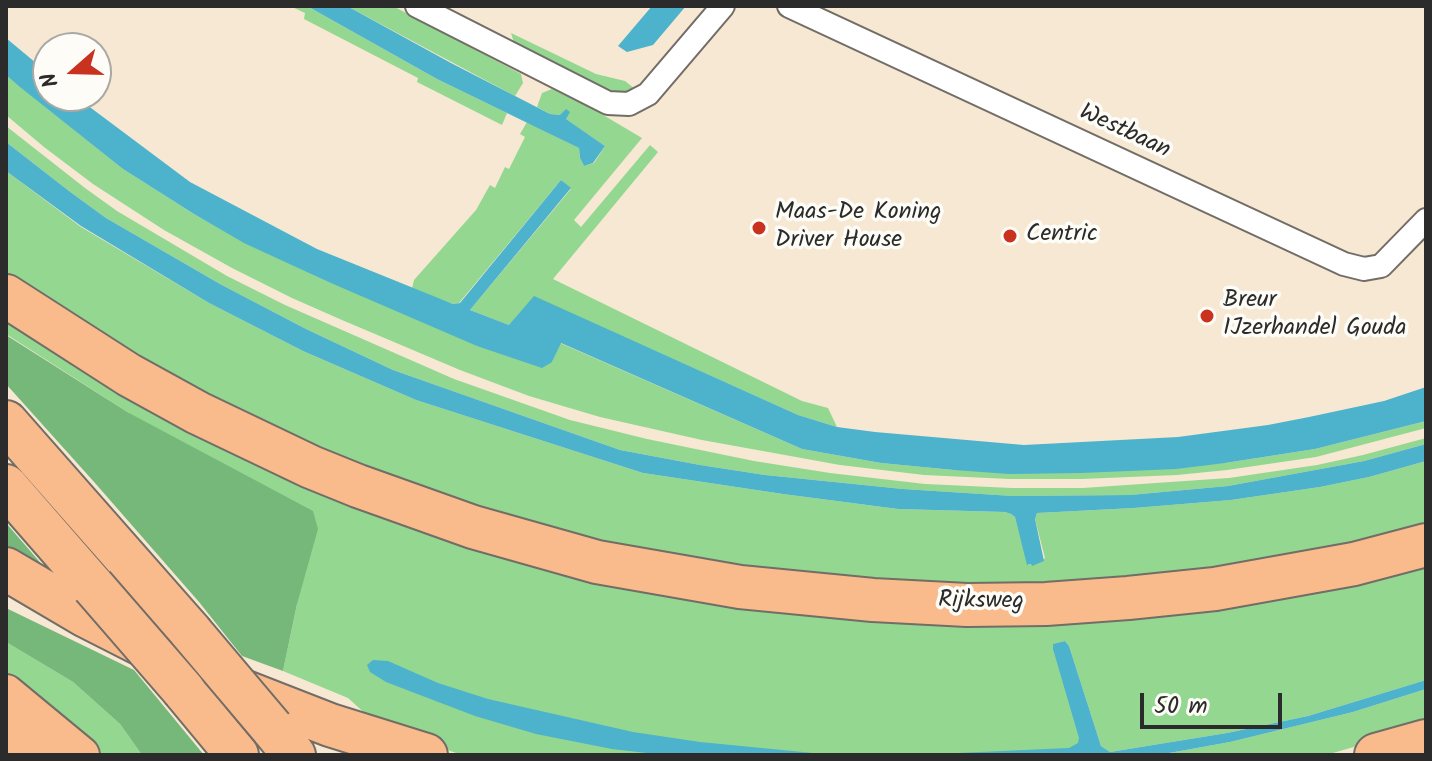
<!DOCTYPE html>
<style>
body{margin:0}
#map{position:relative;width:1432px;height:761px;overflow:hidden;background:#f6e8d3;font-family:Kalam,sans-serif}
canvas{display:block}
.frame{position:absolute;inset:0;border:8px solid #2b2b2b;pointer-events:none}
.north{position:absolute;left:32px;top:32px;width:80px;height:80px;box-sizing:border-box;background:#fdfcf7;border:2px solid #a9a8a5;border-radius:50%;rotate:250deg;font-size:22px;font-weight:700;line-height:32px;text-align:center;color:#2b2b2b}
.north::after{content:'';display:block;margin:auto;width:28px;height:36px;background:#c8321e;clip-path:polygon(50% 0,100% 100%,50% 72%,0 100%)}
.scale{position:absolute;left:1140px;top:693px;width:142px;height:36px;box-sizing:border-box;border:4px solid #2b2b2b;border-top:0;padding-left:10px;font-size:24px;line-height:28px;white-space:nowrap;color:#2b2b2b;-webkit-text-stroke:6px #fdfcf7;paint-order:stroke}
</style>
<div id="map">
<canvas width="1432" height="761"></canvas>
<div class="frame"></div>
<div class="north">N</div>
<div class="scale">50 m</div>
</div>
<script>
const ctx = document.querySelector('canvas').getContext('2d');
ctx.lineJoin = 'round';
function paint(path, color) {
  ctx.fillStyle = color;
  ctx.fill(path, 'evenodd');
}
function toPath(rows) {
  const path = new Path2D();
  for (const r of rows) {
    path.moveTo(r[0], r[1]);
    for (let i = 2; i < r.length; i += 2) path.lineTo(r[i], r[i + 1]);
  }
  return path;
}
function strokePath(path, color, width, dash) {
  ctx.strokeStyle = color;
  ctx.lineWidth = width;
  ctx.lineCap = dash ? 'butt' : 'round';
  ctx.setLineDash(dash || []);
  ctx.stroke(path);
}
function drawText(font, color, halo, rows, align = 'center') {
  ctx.font = font + ' Kalam,sans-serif';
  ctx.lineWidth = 7;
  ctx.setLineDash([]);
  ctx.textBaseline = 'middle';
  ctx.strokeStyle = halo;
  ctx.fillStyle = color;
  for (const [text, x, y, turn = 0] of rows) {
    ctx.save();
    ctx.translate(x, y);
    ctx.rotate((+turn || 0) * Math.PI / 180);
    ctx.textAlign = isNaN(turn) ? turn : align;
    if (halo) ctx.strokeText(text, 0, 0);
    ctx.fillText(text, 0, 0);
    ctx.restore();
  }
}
const green = toPath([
 [290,6,307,6,437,79,507,113,502,125,417,82,418,78,304,19,305,13],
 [347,6,393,6,521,74,523,83,515,96],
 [511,33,596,74,625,81,635,89,621,92,603,91,516,49],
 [6,75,123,169,194,214,244,242,324,280,552,362,560,343,802,449,881,463,954,470,1225,463,1315,449,1426,421,1426,428,1316,457,1227,470,1177,475,1082,479,1010,479,924,475,840,465,702,440,600,417,529,396,460,370,342,320,292,298,232,268,164,230,93,184,44,147,6,115],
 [552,89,593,109,642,138,574,220,581,227,650,145,658,152,553,279,802,401,828,408,837,427,798,415,642,345,509,325,470,310,571,189,561,180,459,303,453,304,412,289,414,280,476,210,490,185,495,188,505,167,509,169,525,137,520,134,527,122,579,148,580,158,584,166,594,163,605,146,560,115,550,114,537,107,542,93],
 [6,126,85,188,117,211,227,276,285,305,454,379,570,420,647,439,754,461,830,473,925,484,1012,488,1083,488,1229,478,1317,465,1363,455,1426,438,1426,444,1364,461,1228,486,1130,495,1013,496,903,489,765,475,700,465,620,450,393,370,306,329,220,284,106,218,69,191,6,142],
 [6,171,81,227,209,303,303,351,416,400,643,473,783,494,898,509,1005,512,1011,514,1015,517,1028,565,1040,562,1045,558,1035,519,1037,513,1134,508,1231,500,1320,487,1369,477,1426,461,1426,526,1353,545,1281,559,1161,576,1043,584,900,583,761,571,588,540,403,483,278,431,158,370,53,305,6,273],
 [6,313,134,393,727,602,1426,564,1426,680,1308,716,1227,733,1110,752,1101,746,1069,646,1065,641,1054,644,1084,755,462,755,380,727,348,698,283,671,297,604,129,413,6,334],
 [6,642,73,682,120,724,142,755,98,755,6,679],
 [1426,689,1426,726,1326,755,1158,755,1230,742,1353,712]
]);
const forest = toPath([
 [6,335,129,413,313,511,318,529,297,604,283,671,242,656,199,602,95,483,6,384],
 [6,523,51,575,6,549],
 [6,608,134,670,204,755,142,755,120,724,73,682,6,642]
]);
const water = toPath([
 [307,6,347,6,451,63,550,114,560,115,566,109,570,112,566,119,605,146,593,163,584,166,580,158,579,148,437,79],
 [652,6,686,6,653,45,627,52,618,46],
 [6,38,48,73,48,96,75,96,190,182,317,249,453,304,460,303,561,180,571,188,470,310,509,325,534,296,798,415,837,427,875,432,1024,445,1178,437,1268,425,1309,417,1384,401,1426,387,1426,421,1315,449,1225,463,1176,469,1081,473,1009,474,954,470,881,463,802,449,561,343,552,362,542,368,477,346,324,280,244,243,194,214,123,169,20,87,6,75],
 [6,142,69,191,106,218,220,284,306,329,393,370,620,450,700,465,765,475,903,489,1013,496,1130,495,1228,486,1364,461,1426,444,1426,461,1369,477,1320,487,1231,500,1134,508,1037,513,1035,519,1044,561,1032,566,1031,564,1027,565,1015,517,1011,514,1005,512,898,509,783,494,643,473,416,400,303,351,209,303,81,226,6,171],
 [1065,641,1069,646,1101,746,1110,752,1227,733,1308,716,1426,680,1426,689,1353,712,1230,742,1158,755,913,755,1069,748,1078,743,1079,738,1053,649,1053,644],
 [373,660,388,661,438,683,488,699,633,732,700,742,823,754,901,755,664,755,612,749,536,734,475,716,386,682,370,672,367,665]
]);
const minor = toPath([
 [417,6,608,103,629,104,648,94,723,6],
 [789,6,1344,264,1364,269,1381,266,1426,220]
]);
const primary = toPath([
 [6,693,81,755],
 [6,731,36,755]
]);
const motorway = toPath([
 [6,296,129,375,198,413,311,467,358,486,473,527,597,562,740,587,873,600,967,605,1046,604,1128,598,1215,589,1354,564,1426,545],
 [6,422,191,632],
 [6,486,93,586],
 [6,569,84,615,145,646],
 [230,686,330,725,426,755],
 [184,691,237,755],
 [272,728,294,755],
 [1376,755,1426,741]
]);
const motorwayBridge = toPath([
 [93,586,184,691],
 [191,632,272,728]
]);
const markers = [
 [759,228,8,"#c8321e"],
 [1010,236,8,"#c8321e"],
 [1207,316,8,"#c8321e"]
];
const streetNames = [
 ["Westbaan",1124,133,25],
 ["Rijksweg",981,603,1]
];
const poiNames = [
 ["Maas-De Koning",775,214],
 ["Driver House",775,242],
 ["Centric",1026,236],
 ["Breur",1223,302],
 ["IJzerhandel Gouda",1223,330]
];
paint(green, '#93d790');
paint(forest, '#76b87a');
paint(water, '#4db2cc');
strokePath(minor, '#726d66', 26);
strokePath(primary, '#726d66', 40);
strokePath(motorway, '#726d66', 46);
strokePath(minor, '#fff', 22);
strokePath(primary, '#fabb8c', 36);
strokePath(motorway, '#fabb8c', 42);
strokePath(motorwayBridge, '#726d66', 46, []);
strokePath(motorwayBridge, '#fabb8c', 42);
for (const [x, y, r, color] of markers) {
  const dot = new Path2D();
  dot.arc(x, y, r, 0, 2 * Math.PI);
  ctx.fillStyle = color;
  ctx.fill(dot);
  strokePath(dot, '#fdfcf7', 3);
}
drawText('24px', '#2b2b2b', '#fdfcf7', streetNames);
drawText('24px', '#2b2b2b', '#fdfcf7', poiNames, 'left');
</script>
